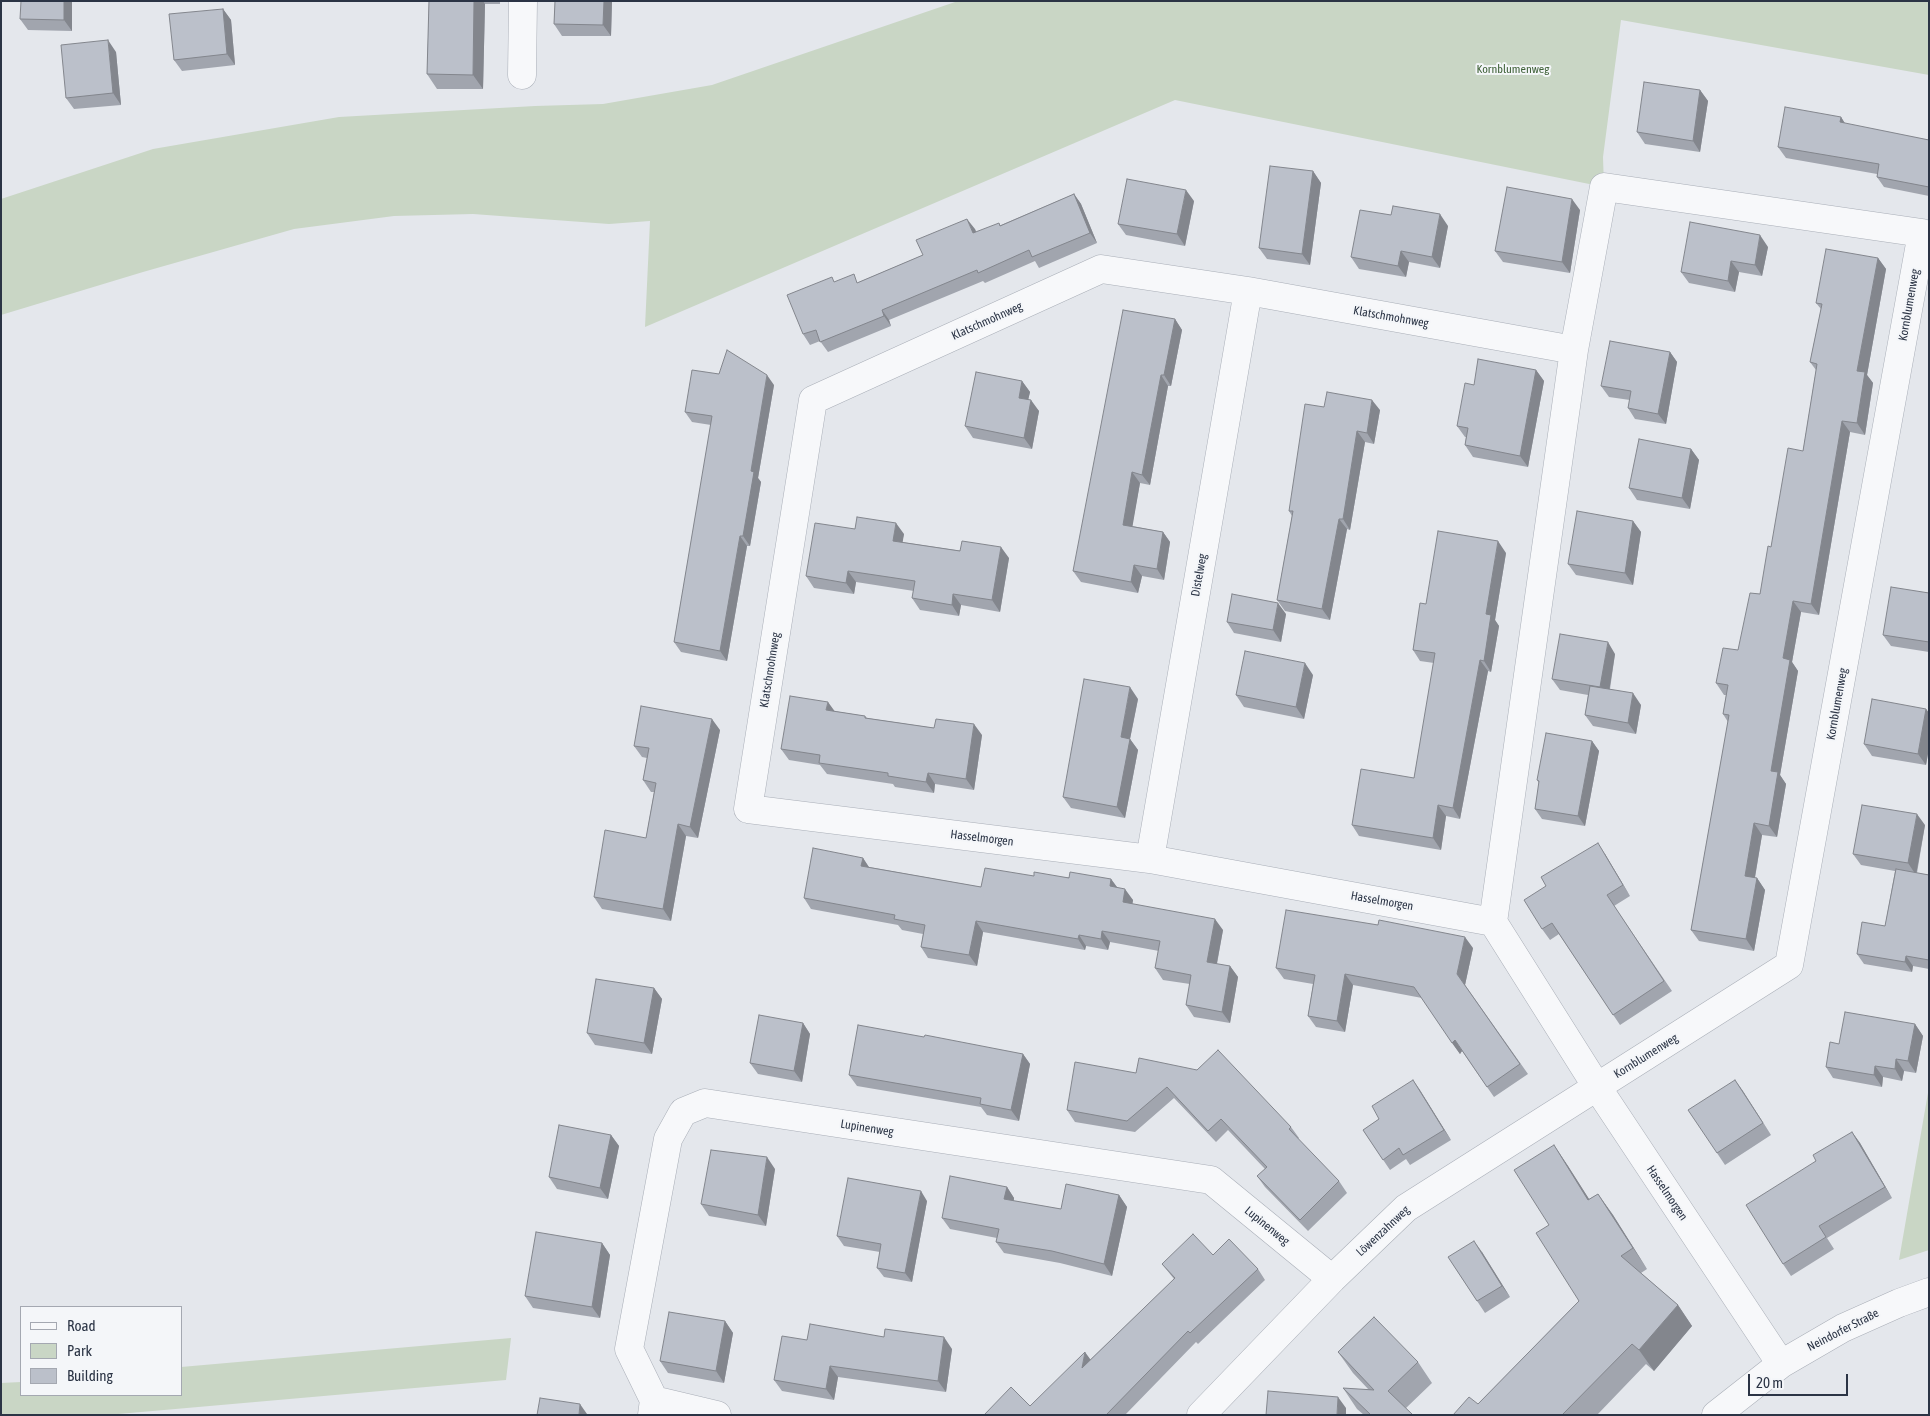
<!DOCTYPE html>
<meta charset="utf-8">
<style>
body{margin:0}
#map{position:relative;width:1930px;height:1416px;overflow:hidden;background:#e4e7ec;font-family:"Asap Condensed",sans-serif}
canvas{display:block}
.frame{position:absolute;inset:0;border:2px solid #2b3445;pointer-events:none}
.legend{position:absolute;left:20px;top:1306px;width:162px;height:90px;box-sizing:border-box;background:#f4f6f9;border:1px solid #a4a8b1;margin:0;padding:6px 9px;list-style:none;font-size:15px;color:#2b3445}
.legend li{display:flex;align-items:center;gap:10px;height:25px}
.legend b{width:25px;border:1px solid #a4a8b1}
.scale{position:absolute;left:1748px;top:1374px;width:100px;height:22px;box-sizing:border-box;border:2px solid #2b3445;border-top:0;padding-left:6px;font-size:15px;line-height:18px;white-space:nowrap;color:#2b3445;-webkit-text-stroke:4px #f4f6f9;paint-order:stroke}
</style>
<div id="map">
<canvas width="1930" height="1416"></canvas>
<div class="frame"></div>
<ul class="legend">
<li><b style="height:6px;background:#f7f8fa"></b>Road</li>
<li><b style="height:14px;background:#c9d6c5"></b>Park</li>
<li><b style="height:14px;background:#bbc0ca"></b>Building</li>
</ul>
<div class="scale">20 m</div>
</div>
<script>
const ctx = document.querySelector('canvas').getContext('2d');
ctx.lineJoin = 'round';
function paint(path, color) {
  ctx.fillStyle = color;
  ctx.fill(path, 'evenodd');
}
function toPath(rows) {
  const path = new Path2D();
  for (const r of rows) {
    path.moveTo(r[0], r[1]);
    for (let i = 2; i < r.length; i += 2) path.lineTo(r[i], r[i + 1]);
  }
  return path;
}
function strokePath(path, color, width, dash) {
  ctx.strokeStyle = color;
  ctx.lineWidth = width;
  ctx.lineCap = dash ? 'butt' : 'round';
  ctx.setLineDash(dash || []);
  ctx.stroke(path);
}
function drawText(font, color, halo, rows, align = 'center') {
  ctx.font = font + ' "Asap Condensed",sans-serif';
  ctx.lineWidth = 4;
  ctx.setLineDash([]);
  ctx.textBaseline = 'middle';
  ctx.strokeStyle = halo;
  ctx.fillStyle = color;
  for (const [text, x, y, turn = 0] of rows) {
    ctx.save();
    ctx.translate(x, y);
    ctx.rotate((+turn || 0) * Math.PI / 180);
    ctx.textAlign = isNaN(turn) ? turn : align;
    if (halo) ctx.strokeText(text, 0, 0);
    ctx.fillText(text, 0, 0);
    ctx.restore();
  }
}
const green = toPath([
 [958,1,1929,1,1929,75,1621,20,1603,157,1604,187,1175,100,645,327,650,221,609,224,473,214,394,216,294,229,143,272,1,315,1,199,153,149,339,117,535,106,603,104,712,85],
 [1929,1087,1929,1250,1899,1260],
 [511,1338,506,1380,107,1415,1,1415,1,1383,21,1382,21,1395,181,1395,181,1367]
]);
const minor = toPath([
 [522,75,523,1],
 [1574,350,1248,291,1101,269,813,400,748,809,1150,859,1493,922,1597,1087,1781,1364],
 [1150,859,1248,291],
 [654,1400,717,1415],
 [652,1415,654,1400,629,1349,668,1139,683,1112,705,1103,1211,1180,1332,1279],
 [1201,1415,1332,1279,1406,1208,1789,965,1922,233,1604,187,1574,350,1493,922],
 [1716,1415,1781,1364,1843,1328,1899,1303,1929,1292]
]);
const wall = toPath([
 [72,1,72,31,28,30,20,19],
 [429,1,500,1,500,4,485,4,483,89,437,89,427,74],
 [555,1,612,1,611,36,562,36,554,24],
 [223,9,231,20,235,65,182,71,174,60],
 [116,52,121,105,74,109,66,98],
 [1700,90,1708,101,1700,152,1645,144,1637,132],
 [1841,117,1845,124,1929,140,1929,196,1884,187,1877,177,1877,174,1786,158,1778,147],
 [1313,171,1321,183,1310,265,1267,259,1259,248],
 [1074,194,1081,204,1097,243,1039,268,1035,261,985,283,983,281,889,320,891,326,828,352,820,341,810,345,803,334,859,282,923,255,975,229,976,232,1001,225],
 [1194,201,1185,246,1126,235,1118,224],
 [1580,210,1570,273,1503,262,1495,251],
 [1448,226,1440,268,1409,262,1406,277,1359,269,1351,257],
 [1768,247,1762,276,1739,272,1735,292,1689,283,1681,272],
 [1878,258,1886,269,1867,375,1873,383,1865,435,1850,432,1819,615,1801,612,1792,662,1798,671,1780,775,1786,784,1777,837,1762,835,1755,878,1757,878,1765,890,1754,951,1699,941,1691,930,1728,722,1723,714,1726,695,1724,695,1716,683,1738,650,1760,594,1771,547,1803,451,1816,370,1810,362,1821,309,1816,303],
 [1175,319,1182,330,1171,386,1168,386,1150,485,1140,483,1132,526,1163,532,1170,542,1164,580,1142,576,1138,593,1081,582,1073,571],
 [1670,352,1677,362,1666,424,1635,419,1628,408,1630,400,1609,397,1601,386],
 [1536,370,1544,381,1528,467,1473,457,1465,445,1466,437,1465,437,1457,426,1474,385],
 [1022,381,1030,392,1028,400,1039,411,1032,449,973,438,965,426],
 [774,385,758,478,761,482,750,546,747,546,727,661,681,652,674,642,711,425,692,422,685,412],
 [1324,407,1380,410,1374,444,1365,442,1350,530,1347,529,1330,620,1285,611,1277,600,1292,516,1289,511],
 [1691,449,1699,460,1690,509,1637,500,1629,488],
 [1633,521,1641,532,1633,585,1576,575,1568,564],
 [855,529,904,534,902,542,1009,558,1000,612,961,605,959,616,920,610,912,598,914,591,856,582,854,594,814,588,806,576],
 [1506,553,1495,620,1499,626,1491,672,1488,671,1460,819,1446,816,1441,850,1359,836,1352,825,1414,778,1434,663,1420,661,1413,650,1426,604],
 [1929,593,1929,652,1891,646,1883,635],
 [1286,614,1281,642,1234,633,1227,622],
 [1615,654,1610,689,1641,705,1636,734,1593,726,1585,715,1588,695,1560,690,1552,679],
 [1313,675,1304,719,1244,707,1236,695],
 [1138,699,1130,739,1138,750,1125,818,1071,808,1063,797],
 [1926,709,1929,713,1929,748,1926,765,1872,756,1864,744],
 [834,711,865,716,867,718,982,735,974,790,935,784,934,793,895,787,893,784,827,774,820,765,789,760,781,749],
 [720,730,698,838,686,836,671,921,602,909,594,897,646,838,654,792,651,792,643,780,647,758,642,757,634,746],
 [1592,741,1599,751,1585,826,1542,819,1535,809,1539,783,1537,780],
 [1925,825,1917,873,1929,875,1929,969,1913,966,1912,972,1864,964,1857,954,1885,926,1895,871,1861,865,1853,854],
 [1605,854,1630,896,1614,906,1672,991,1620,1025,1559,934,1550,940,1542,929],
 [863,858,869,867,981,887,1034,876,1111,879,1117,887,1133,900,1132,904,1223,930,1217,964,1230,966,1238,977,1230,1023,1194,1017,1186,1005,1190,984,1163,980,1155,968,1159,951,1110,942,1108,950,1086,946,1085,950,983,932,977,966,928,958,921,947,923,934,902,930,898,925,811,909,804,898],
 [1473,948,1465,985,1528,1074,1494,1097,1462,1051,1460,1054,1422,998,1353,985,1345,1032,1316,1027,1308,1016,1313,984,1284,979,1276,968],
 [654,988,662,999,652,1054,595,1045,587,1033],
 [803,1023,810,1034,802,1082,758,1074,750,1063],
 [1915,1024,1923,1036,1916,1073,1904,1071,1902,1081,1883,1077,1882,1087,1833,1078,1826,1067,1839,1044],
 [924,1037,1023,1054,1030,1064,1019,1121,987,1115,981,1107,857,1086,849,1075],
 [1136,1073,1291,1127,1299,1138,1298,1139,1339,1181,1347,1193,1308,1231,1265,1187,1257,1176,1265,1169,1228,1130,1216,1142,1174,1098,1135,1132,1075,1122,1067,1110],
 [1413,1080,1451,1140,1410,1165,1406,1159,1390,1170,1363,1130,1379,1119],
 [1735,1080,1771,1135,1725,1165,1717,1153],
 [1852,1132,1860,1143,1892,1198,1827,1238,1834,1249,1791,1276,1783,1264,1816,1161],
 [611,1135,619,1146,608,1199,557,1189,549,1177],
 [1554,1145,1568,1166,1589,1199,1598,1194,1613,1215,1647,1269,1641,1273,1678,1305,1692,1326,1654,1371,1646,1364,1597,1415,1453,1415,1478,1404,1579,1301,1549,1225],
 [775,1169,766,1226,709,1216,701,1204],
 [1007,1187,1014,1198,1014,1201,1061,1209,1119,1195,1127,1207,1112,1276,1060,1263,1004,1253,996,1242,997,1238,950,1229,942,1218],
 [927,1201,912,1282,884,1277,877,1268,880,1252,844,1246,837,1236],
 [602,1243,610,1255,600,1318,533,1308,525,1296],
 [1482,1252,1510,1297,1485,1313,1448,1257],
 [1213,1255,1258,1269,1265,1280,1198,1344,1196,1342,1125,1415,984,1415,1030,1406,1091,1359,1174,1279,1162,1264],
 [725,1321,733,1333,724,1383,668,1373,660,1361],
 [884,1337,952,1349,946,1392,838,1377,834,1400,782,1391,774,1380,807,1340],
 [1338,1352,1418,1362,1432,1383,1406,1408,1413,1415,1364,1415,1357,1409,1343,1388,1369,1390,1353,1373]
]);
const shadedWall = toPath([
 [64,1,72,1,72,31,64,20],
 [474,1,483,1,485,4,483,89,473,75],
 [604,1,612,1,611,36,603,25],
 [223,9,231,20,235,65,227,54],
 [108,40,116,52,121,105,113,93],
 [1700,90,1708,101,1700,152,1693,141],
 [1841,117,1848,128,1840,122],
 [1313,171,1321,183,1310,265,1302,254],
 [1186,190,1194,201,1185,246,1177,234],
 [1074,194,1081,204,1097,243,1090,233],
 [1572,199,1580,210,1570,273,1562,262],
 [1440,214,1448,226,1440,268,1432,257],
 [967,219,975,229,980,243,973,233],
 [1760,235,1768,247,1762,276,1755,265],
 [1401,251,1409,262,1406,277,1398,266],
 [1878,258,1886,269,1867,375,1873,383,1865,435,1857,423,1857,371],
 [1731,261,1739,272,1735,292,1728,281],
 [882,310,889,320,891,326,884,316],
 [1175,319,1182,330,1171,386,1164,375],
 [1670,352,1677,362,1666,424,1658,414],
 [1536,370,1544,381,1528,467,1520,456],
 [767,375,774,385,758,478,761,482,750,546,743,536,751,471],
 [1161,375,1168,386,1150,485,1142,475],
 [1022,381,1030,392,1026,409,1019,398],
 [1031,400,1039,411,1032,449,1024,438],
 [1372,400,1380,410,1374,444,1367,433],
 [1842,421,1850,432,1819,615,1811,604],
 [1357,431,1365,442,1350,530,1343,519],
 [1691,449,1699,460,1690,509,1682,498],
 [1132,472,1140,483,1131,535,1123,525],
 [1339,519,1347,529,1330,620,1322,609],
 [1633,521,1641,532,1633,585,1625,573],
 [896,523,904,534,901,552,893,541],
 [1163,532,1170,542,1164,580,1157,569],
 [740,536,747,546,727,661,720,651],
 [1498,541,1506,553,1495,620,1499,626,1491,672,1484,661,1486,614],
 [1001,547,1009,558,1000,612,992,600],
 [1134,565,1142,576,1138,593,1131,582],
 [848,571,856,582,854,594,846,583],
 [953,594,961,605,959,616,952,605],
 [1793,601,1801,612,1792,662,1798,671,1780,775,1786,784,1777,837,1769,826,1771,771,1783,658],
 [1278,603,1286,614,1281,642,1273,630],
 [1608,642,1615,654,1608,698,1600,687],
 [1480,660,1488,671,1460,819,1453,808],
 [1305,663,1313,675,1304,719,1296,707],
 [1130,687,1138,699,1130,739,1138,750,1125,818,1117,807,1121,737],
 [1633,693,1641,705,1636,734,1628,723],
 [828,702,836,713,826,710],
 [1926,709,1929,713,1929,748,1926,765,1918,754],
 [712,719,720,730,698,838,690,827],
 [974,724,982,735,974,790,966,779],
 [1592,741,1599,751,1585,826,1578,816],
 [928,773,935,784,934,793,926,782],
 [1438,805,1446,816,1441,850,1433,838],
 [1917,814,1925,825,1916,875,1908,863],
 [1754,823,1762,835,1753,888,1745,876],
 [678,824,686,836,671,921,663,909],
 [1598,843,1605,854,1630,896,1623,885],
 [863,858,870,869,861,866],
 [1757,878,1765,890,1754,951,1746,939],
 [1111,879,1119,890,1110,886],
 [1125,889,1133,900,1131,914,1123,902],
 [1215,919,1223,930,1215,973,1207,962],
 [976,921,983,932,977,966,969,955],
 [1102,931,1110,942,1108,950,1101,939],
 [1079,935,1086,946,1085,950,1078,939],
 [1465,937,1473,948,1465,985,1457,974],
 [1906,956,1913,966,1912,972,1905,962],
 [1230,966,1238,977,1230,1023,1222,1012],
 [1345,974,1353,985,1345,1032,1337,1021],
 [654,988,662,999,652,1054,644,1043],
 [803,1023,810,1034,802,1082,794,1071],
 [1915,1024,1923,1036,1916,1073,1908,1061],
 [1455,1040,1462,1051,1460,1054,1452,1043],
 [1023,1054,1030,1064,1019,1121,1011,1110],
 [1896,1059,1904,1071,1902,1081,1895,1069],
 [1875,1066,1883,1077,1882,1087,1874,1075],
 [1413,1080,1420,1090,1451,1140,1444,1130],
 [1735,1080,1743,1091,1771,1135,1763,1123],
 [1852,1132,1860,1143,1892,1198,1885,1187],
 [611,1135,619,1146,608,1199,600,1188],
 [1554,1145,1568,1166,1603,1221,1588,1200],
 [767,1157,775,1169,766,1226,758,1215],
 [1007,1187,1014,1198,1012,1211,1004,1199],
 [921,1191,927,1201,912,1282,905,1273],
 [1598,1194,1613,1215,1647,1269,1633,1248],
 [1119,1195,1127,1207,1112,1276,1104,1264],
 [1474,1241,1482,1252,1510,1297,1502,1286],
 [602,1243,610,1255,600,1318,592,1307],
 [1678,1305,1692,1326,1654,1371,1639,1350],
 [725,1321,733,1333,724,1383,716,1371],
 [944,1337,952,1349,946,1392,938,1381],
 [1085,1352,1093,1363,1082,1368],
 [830,1366,838,1377,834,1400,826,1389],
 [1338,1397,1346,1408,1346,1415,1337,1415],
 [580,1404,587,1414,587,1415,579,1415]
]);
const building = toPath([
 [21,1,64,1,64,20,20,19,21,1],
 [429,1,474,1,473,75,427,74,429,1],
 [555,1,604,1,603,25,554,24,555,1],
 [223,9,227,54,174,60,169,14,223,9],
 [108,40,113,93,66,98,61,45,108,40],
 [1644,82,1700,90,1693,141,1637,132,1644,82],
 [1785,107,1841,117,1840,122,1929,140,1929,187,1877,177,1879,164,1778,147,1785,107],
 [1270,166,1313,171,1302,254,1259,248,1270,166],
 [1127,179,1186,190,1177,234,1118,224,1127,179],
 [1507,187,1572,199,1562,262,1495,251,1507,187],
 [1074,194,1090,233,1032,257,1029,250,978,273,977,270,882,310,884,316,820,342,816,330,803,334,787,295,832,277,834,282,854,274,857,283,923,255,916,240,967,219,973,233,999,223,1000,226,1074,194],
 [1393,206,1440,214,1432,257,1401,251,1398,266,1351,257,1360,210,1391,215,1393,206],
 [1690,222,1760,235,1755,265,1731,261,1728,281,1681,272,1690,222],
 [1826,249,1878,258,1857,371,1865,372,1857,423,1842,421,1811,604,1793,601,1783,658,1790,660,1771,771,1778,772,1769,826,1754,823,1745,876,1757,878,1746,939,1691,930,1729,715,1723,714,1728,685,1716,683,1723,648,1738,650,1750,593,1760,594,1768,546,1771,547,1788,448,1803,451,1817,364,1810,362,1822,304,1816,303,1826,249],
 [1123,310,1175,319,1164,375,1161,375,1142,475,1132,472,1123,525,1163,532,1157,569,1134,565,1131,582,1073,571,1123,310],
 [1610,341,1670,352,1658,414,1628,408,1631,391,1601,386,1610,341],
 [727,350,767,375,751,471,754,472,743,536,740,536,720,651,674,642,712,416,685,412,692,370,719,374,727,350],
 [1478,359,1536,370,1520,456,1465,445,1468,428,1457,426,1465,383,1474,385,1478,359],
 [976,372,1022,381,1019,398,1031,400,1024,438,965,426,976,372],
 [1327,392,1372,400,1367,433,1357,431,1343,519,1339,519,1322,609,1277,600,1293,511,1289,511,1305,404,1324,407,1327,392],
 [1639,439,1691,449,1682,498,1629,488,1639,439],
 [1577,511,1633,521,1625,573,1568,564,1577,511],
 [857,517,896,523,893,541,960,551,962,541,1001,547,992,600,953,594,952,605,912,598,915,581,848,571,846,583,806,576,815,523,855,529,857,517],
 [1438,531,1498,541,1486,614,1491,615,1484,661,1480,660,1453,808,1438,805,1433,838,1352,825,1361,769,1414,778,1435,653,1413,650,1420,603,1426,604,1438,531],
 [1891,587,1929,593,1929,642,1883,635,1891,587],
 [1232,594,1278,603,1273,630,1227,622,1232,594],
 [1560,634,1608,642,1600,687,1552,679,1560,634],
 [1245,651,1305,663,1296,707,1236,695,1245,651],
 [1084,679,1130,687,1121,737,1130,739,1117,807,1063,797,1084,679],
 [1590,686,1633,693,1628,723,1585,715,1590,686],
 [790,696,828,702,826,710,865,716,865,718,934,728,936,719,974,724,966,779,928,773,926,782,888,776,888,773,819,763,820,755,781,749,790,696],
 [1872,699,1926,709,1918,754,1864,744,1872,699],
 [641,706,712,719,690,827,678,824,663,909,594,897,605,830,646,838,656,783,643,780,649,748,634,746,641,706],
 [1546,733,1592,741,1578,816,1535,809,1539,781,1537,780,1546,733],
 [1862,805,1917,814,1908,863,1853,854,1862,805],
 [1598,843,1623,885,1607,895,1664,981,1613,1015,1552,923,1542,929,1524,900,1546,886,1541,877,1598,843],
 [813,848,863,858,861,866,981,887,985,868,1034,876,1034,872,1069,878,1070,872,1111,879,1110,886,1125,889,1123,902,1215,919,1207,962,1230,966,1222,1012,1186,1005,1191,975,1155,968,1160,941,1102,931,1101,939,1079,935,1078,939,976,921,969,955,921,947,925,925,894,919,895,915,804,898,813,848],
 [1896,869,1929,875,1929,960,1906,956,1905,962,1857,954,1862,922,1885,926,1896,869],
 [1286,910,1378,925,1379,920,1465,937,1457,974,1520,1064,1487,1087,1455,1040,1452,1043,1414,987,1345,974,1337,1021,1308,1016,1315,975,1276,968,1286,910],
 [596,979,654,988,644,1043,587,1033,596,979],
 [1845,1012,1915,1024,1908,1061,1896,1059,1895,1069,1875,1066,1874,1075,1826,1067,1830,1042,1839,1044,1845,1012],
 [759,1015,803,1023,794,1071,750,1063,759,1015],
 [858,1025,924,1037,925,1035,1023,1054,1011,1110,980,1104,981,1098,849,1075,858,1025],
 [1218,1050,1291,1127,1289,1129,1339,1181,1300,1220,1257,1176,1267,1167,1221,1119,1208,1131,1167,1087,1127,1121,1067,1110,1075,1062,1136,1073,1139,1058,1197,1070,1218,1050],
 [1413,1080,1444,1130,1403,1155,1399,1148,1383,1160,1363,1130,1379,1119,1372,1106,1413,1080],
 [1735,1080,1763,1123,1717,1153,1688,1110,1735,1080],
 [559,1125,611,1135,600,1188,549,1177,559,1125],
 [1852,1132,1885,1187,1819,1226,1826,1237,1783,1264,1746,1205,1816,1161,1813,1155,1852,1132],
 [1554,1145,1588,1200,1598,1194,1633,1248,1621,1256,1678,1305,1639,1350,1632,1344,1562,1415,1453,1415,1469,1397,1478,1404,1579,1301,1536,1233,1549,1225,1514,1170,1554,1145],
 [711,1150,767,1157,758,1215,701,1204,711,1150],
 [950,1176,1007,1187,1004,1199,1061,1209,1066,1184,1119,1195,1104,1264,1052,1251,996,1242,999,1229,942,1218,950,1176],
 [848,1178,921,1191,905,1273,877,1268,881,1244,837,1236,848,1178],
 [536,1232,602,1243,592,1307,525,1296,536,1232],
 [1193,1234,1213,1255,1229,1239,1258,1269,1190,1333,1188,1331,1106,1415,984,1415,1011,1387,1030,1406,1085,1352,1082,1368,1175,1278,1162,1264,1193,1234],
 [1474,1241,1502,1286,1477,1301,1448,1257,1474,1241],
 [669,1312,725,1321,716,1371,660,1361,669,1312],
 [1374,1317,1418,1362,1388,1391,1413,1415,1371,1415,1343,1388,1374,1390,1338,1352,1374,1317],
 [810,1324,884,1337,885,1329,944,1337,938,1381,830,1366,826,1389,774,1380,782,1336,807,1340,810,1324],
 [1268,1391,1338,1397,1337,1415,1266,1415,1268,1391],
 [540,1398,580,1404,579,1415,537,1415,540,1398]
]);
const parkNames = [
 ["Kornblumenweg",1513,69]
];
const streetNames = [
 ["Kornblumenweg",1909,305,-80],
 ["Klatschmohnweg",1391,317,10],
 ["Klatschmohnweg",987,321,-24],
 ["Distelweg",1199,575,-80],
 ["Klatschmohnweg",770,670,-81],
 ["Kornblumenweg",1837,704,-80],
 ["Hasselmorgen",982,838,7],
 ["Hasselmorgen",1382,901,10],
 ["Kornblumenweg",1646,1056,-32],
 ["Lupinenweg",867,1128,9],
 ["Hasselmorgen",1667,1193,56],
 ["Lupinenweg",1267,1226,39],
 ["Löwenzahnweg",1383,1231,-43],
 ["Neindorfer Straße",1843,1330,-27]
];
paint(green, '#c9d6c5');
strokePath(minor, '#a9aeb7', 29);
strokePath(minor, '#f7f8fa', 28);
paint(wall, '#a1a5ae');
paint(shadedWall, '#83868d');
paint(building, '#bbc0ca');
strokePath(building, '#83868d', 1);
drawText('12px', '#3f6138', '#f4f6f9', parkNames);
drawText('12px', '#2b3445', '#f4f6f9', streetNames);
</script>
